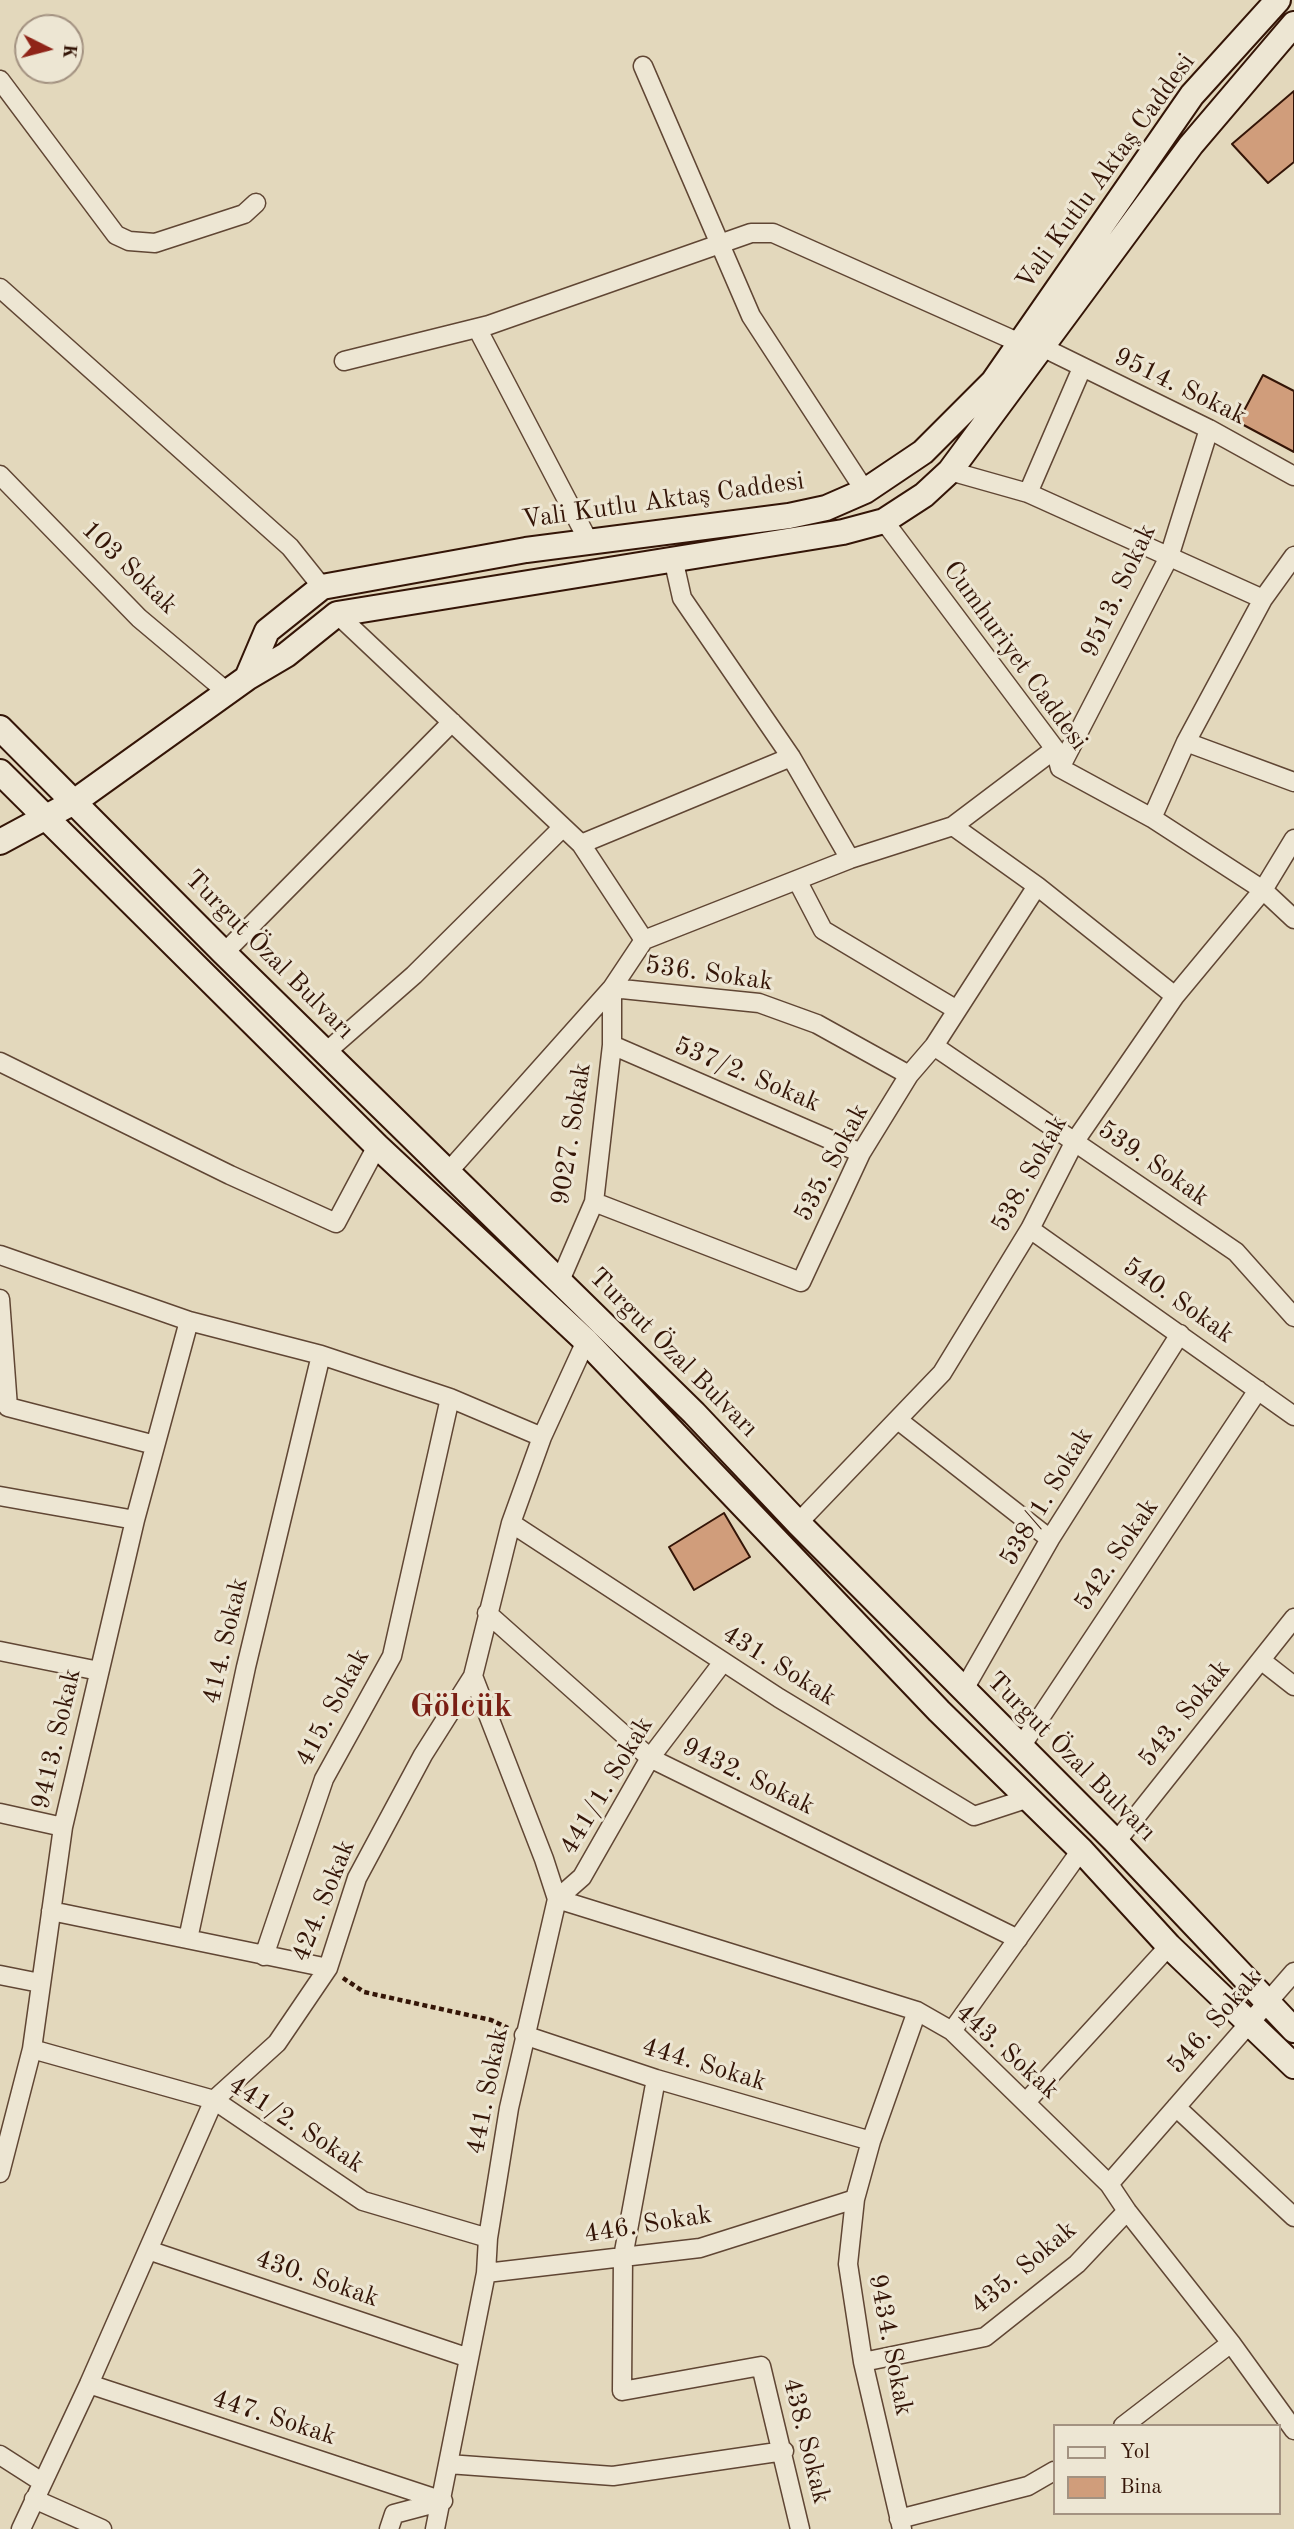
<!DOCTYPE html>
<meta charset="utf-8">
<style>
body{margin:0}
#map{position:relative;width:1294px;height:2529px;overflow:hidden;background:#e3d8bc;font-family:"Old Standard TT",serif}
canvas{display:block}
.legend{position:absolute;left:1053px;top:2424px;width:228px;height:91px;box-sizing:border-box;background:#ede6d3;border:2px solid #a39281;margin:0;padding:9px 12px;list-style:none;font-size:21px;color:#341507}
.legend li{display:flex;align-items:center;gap:14px;height:35px}
.legend b{width:35px;border:2px solid #a39281}
.north{position:absolute;left:14px;top:14px;width:70px;height:70px;box-sizing:border-box;background:#ede6d3;border:2px solid #a39281;border-radius:50%;rotate:96deg;font-size:19px;font-weight:700;line-height:28px;text-align:center;color:#341507}
.north::after{content:'';display:block;margin:auto;width:24px;height:32px;background:#8f2418;clip-path:polygon(50% 0,100% 100%,50% 72%,0 100%)}
</style>
<div id="map">
<canvas width="1294" height="2529"></canvas>
<ul class="legend">
<li><b style="height:9px;background:#ede6d3"></b>Yol</li>
<li><b style="height:19px;background:#d09d7b"></b>Bina</li>
</ul>
<div class="north">K</div>
</div>
<script>
const ctx = document.querySelector('canvas').getContext('2d');
ctx.lineJoin = 'round';
function paint(path, color) {
  ctx.fillStyle = color;
  ctx.fill(path, 'evenodd');
}
function toPath(rows) {
  const path = new Path2D();
  for (const r of rows) {
    path.moveTo(r[0], r[1]);
    for (let i = 2; i < r.length; i += 2) path.lineTo(r[i], r[i + 1]);
  }
  return path;
}
function strokePath(path, color, width, dash) {
  ctx.strokeStyle = color;
  ctx.lineWidth = width;
  ctx.lineCap = dash ? 'butt' : 'round';
  ctx.setLineDash(dash || []);
  ctx.stroke(path);
}
function drawText(font, color, halo, rows, align = 'center') {
  ctx.font = font + ' "Old Standard TT",serif';
  ctx.lineWidth = 6;
  ctx.setLineDash([]);
  ctx.textBaseline = 'middle';
  ctx.strokeStyle = halo;
  ctx.fillStyle = color;
  for (const [text, x, y, turn = 0] of rows) {
    ctx.save();
    ctx.translate(x, y);
    ctx.rotate((+turn || 0) * Math.PI / 180);
    ctx.textAlign = isNaN(turn) ? turn : align;
    if (halo) ctx.strokeText(text, 0, 0);
    ctx.fillText(text, 0, 0);
    ctx.restore();
  }
}
const building = toPath([
 [1294,91,1294,162,1268,183,1232,144,1294,91],
 [1263,375,1294,391,1294,452,1238,422,1263,375],
 [724,1513,750,1557,694,1590,669,1547,724,1513]
]);
const path = toPath([
 [343,1978,364,1992,491,2020,508,2028]
]);
const street = toPath([
 [643,66,751,316,865,491],
 [0,80,116,235,129,241,155,243,244,214,256,203],
 [0,288,290,547,322,587],
 [477,328,589,542],
 [1042,347,1209,429,1294,476],
 [344,361,489,325,751,233,773,233,1020,343],
 [950,471,1028,493,1263,599],
 [0,475,139,618,227,692],
 [1028,493,1082,368],
 [884,521,1055,749,1060,768,1152,818,1263,890,1294,919],
 [673,558,682,598,791,757,850,859],
 [337,614,581,844,644,940,612,988,448,1172],
 [1186,742,1294,782],
 [1060,768,1169,557,1209,429],
 [1152,818,1186,742,1263,599,1294,556],
 [953,826,1037,886,1175,996],
 [581,844,791,757],
 [797,880,823,930,957,1010],
 [644,940,850,859,953,826,1055,749],
 [224,953,452,722],
 [612,1045,861,1153],
 [934,1046,1236,1252,1294,1317],
 [325,1053,414,975,563,827],
 [0,1062,230,1175,336,1223,377,1146],
 [594,1202,801,1282,861,1153,909,1075,934,1046,1037,886],
 [1030,1229,1294,1416],
 [0,1255,189,1321,321,1355,450,1398,542,1437],
 [559,1283,594,1202,612,1045,612,988,759,1003,817,1024,909,1075],
 [0,1299,8,1407,155,1445],
 [898,1420,1050,1539],
 [0,1496,135,1520],
 [511,1523,779,1698,974,1816,1029,1798],
 [798,1523,942,1373,1030,1229,1075,1141,1175,996,1263,890,1294,839],
 [487,1613,650,1758,1018,1939],
 [0,1651,99,1671],
 [1262,1661,1294,1686],
 [963,1691,1050,1539,1180,1334],
 [1020,1748,1258,1390],
 [0,1813,63,1827],
 [1116,1842,1294,1618],
 [557,1899,917,2011,952,2031,1109,2184,1127,2211,1231,2343,1294,2430],
 [557,1899,582,1877,650,1758,723,1662],
 [51,1911,328,1968],
 [188,1939,246,1667,321,1355],
 [264,1956,324,1779,392,1656,450,1398],
 [0,1975,40,1983],
 [952,2031,1081,1850],
 [524,2035,656,2079,871,2141],
 [32,2049,214,2100,363,2201,488,2238],
 [656,2079,623,2257,622,2391,761,2366,800,2529],
 [1026,2102,1169,1946],
 [1176,2107,1294,2217],
 [0,2173,32,2049,63,1827,135,1520,189,1321],
 [1109,2184,1294,1972],
 [148,2250,469,2358],
 [486,2273,700,2248,855,2199],
 [863,2362,985,2337,1077,2264,1127,2211],
 [89,2384,443,2501],
 [1123,2426,1231,2343],
 [0,2455,42,2482],
 [448,2464,613,2476,784,2451],
 [34,2499,102,2529],
 [899,2519,1028,2486,1054,2471],
 [21,2529,89,2384,214,2100,277,2043,328,1968,357,1878,423,1755,473,1676,511,1523,542,1437,586,1341],
 [389,2529,394,2514,443,2501],
 [435,2529,486,2273,488,2238,509,2108,557,1899,544,1859,473,1676],
 [902,2529,863,2362,848,2264,855,2199,871,2141,917,2011]
]);
const secondary = toPath([
 [247,678,267,631,322,587,526,550,789,516,826,508,865,491,923,452,993,382,1192,95,1278,0],
 [0,728,224,953,694,1413,798,1523,1116,1842,1294,2030],
 [0,772,377,1146,586,1341,939,1711,1081,1850,1169,1946,1294,2066],
 [0,842,74,802,247,678,286,655,337,614,843,532,884,521,924,495,950,471,1191,145,1294,24]
]);
const streetNames = [
 ["Vali Kutlu Aktaş Caddesi",1106,172,-54],
 ["9514. Sokak",1180,387,26],
 ["Vali Kutlu Aktaş Caddesi",663,501,-8],
 ["103 Sokak",129,568,44],
 ["9513. Sokak",1119,591,-65],
 ["Cumhuriyet Caddesi",1015,656,54],
 ["Turgut Özal Bulvarı",269,955,45],
 ["536. Sokak",709,974,8],
 ["537/2. Sokak",747,1075,23],
 ["9027. Sokak",572,1134,-81],
 ["535. Sokak",832,1163,-62],
 ["539. Sokak",1153,1164,35],
 ["538. Sokak",1030,1174,-61],
 ["540. Sokak",1178,1301,35],
 ["Turgut Özal Bulvarı",673,1353,45],
 ["538/1. Sokak",1047,1497,-59],
 ["542. Sokak",1117,1555,-56],
 ["414. Sokak",226,1641,-77],
 ["431. Sokak",779,1666,32],
 ["415. Sokak",333,1708,-62],
 ["543. Sokak",1185,1714,-51],
 ["9413. Sokak",57,1739,-77],
 ["Turgut Özal Bulvarı",1071,1757,45],
 ["9432. Sokak",748,1777,26],
 ["441/1. Sokak",607,1786,-59],
 ["424. Sokak",324,1901,-68],
 ["546. Sokak",1215,2022,-49],
 ["443. Sokak",1007,2052,42],
 ["444. Sokak",704,2065,17],
 ["441. Sokak",488,2091,-79],
 ["441/2. Sokak",296,2125,33],
 ["446. Sokak",648,2225,-9],
 ["435. Sokak",1024,2268,-40],
 ["430. Sokak",317,2279,19],
 ["9434. Sokak",890,2345,79],
 ["447. Sokak",274,2418,18],
 ["438. Sokak",806,2441,76]
];
const districtNames = [
 ["Gölcük",461,1707]
];
paint(building, '#d09d7b');
strokePath(building, '#341507', 2);
strokePath(street, '#604634', 21);
strokePath(secondary, '#341507', 28);
strokePath(path, '#341507', 4.5, [5, 3.5]);
strokePath(street, '#ede6d3', 18);
strokePath(secondary, '#ede6d3', 24);
drawText('26px', '#341507', '#ede6d3', streetNames);
drawText('bold 33px', '#7a1f14', '#ede6d3', districtNames);
</script>
